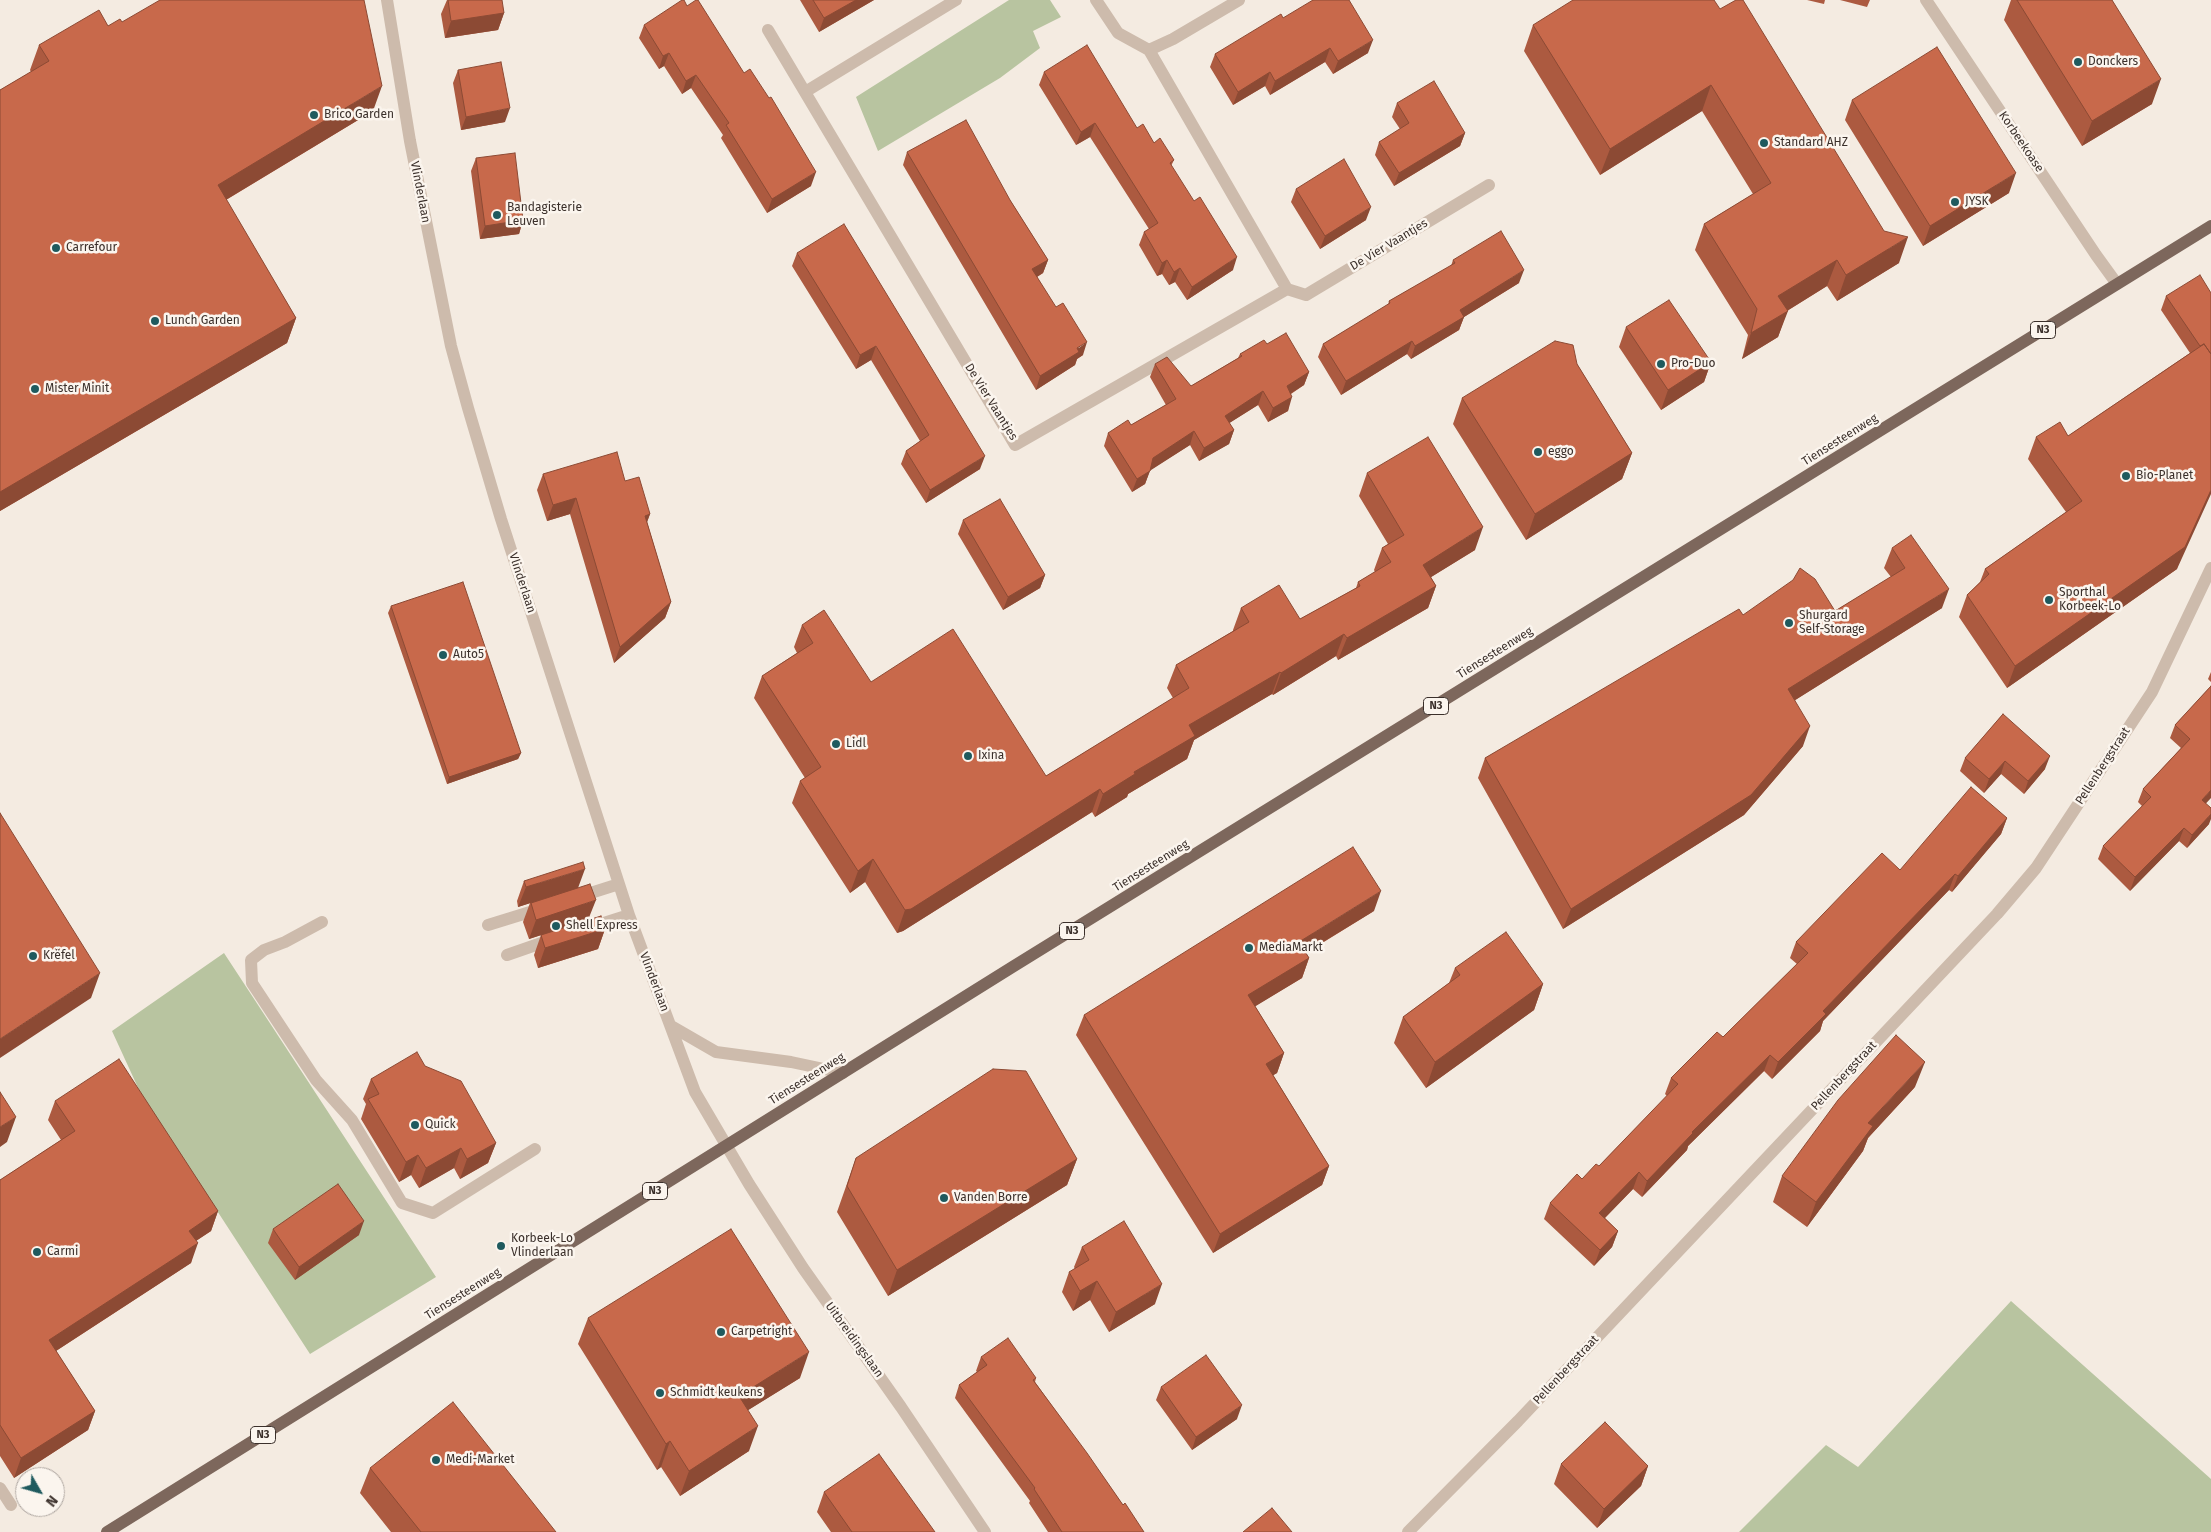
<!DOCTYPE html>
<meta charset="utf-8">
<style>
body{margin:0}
#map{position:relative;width:2211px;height:1532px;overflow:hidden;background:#f4ebe1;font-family:"Fira Sans",sans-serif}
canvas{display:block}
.north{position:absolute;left:15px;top:1467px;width:50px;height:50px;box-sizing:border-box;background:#fbf5ee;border:1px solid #aea6a0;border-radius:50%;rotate:128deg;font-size:14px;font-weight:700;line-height:20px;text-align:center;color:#3b302b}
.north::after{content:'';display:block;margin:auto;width:18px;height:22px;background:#1f5a5e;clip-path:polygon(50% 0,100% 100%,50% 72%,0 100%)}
</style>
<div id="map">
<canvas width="2211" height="1532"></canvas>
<div class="north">N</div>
</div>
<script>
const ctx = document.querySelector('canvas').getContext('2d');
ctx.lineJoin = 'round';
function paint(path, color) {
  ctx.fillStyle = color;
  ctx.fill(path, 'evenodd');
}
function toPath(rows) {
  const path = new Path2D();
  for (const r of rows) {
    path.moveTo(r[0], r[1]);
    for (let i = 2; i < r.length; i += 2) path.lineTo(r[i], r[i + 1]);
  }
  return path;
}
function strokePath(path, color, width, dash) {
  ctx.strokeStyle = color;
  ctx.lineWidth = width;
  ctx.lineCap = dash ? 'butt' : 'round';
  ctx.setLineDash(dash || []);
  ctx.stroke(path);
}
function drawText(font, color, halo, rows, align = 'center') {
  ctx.font = font + ' "Fira Sans",sans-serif';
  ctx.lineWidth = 5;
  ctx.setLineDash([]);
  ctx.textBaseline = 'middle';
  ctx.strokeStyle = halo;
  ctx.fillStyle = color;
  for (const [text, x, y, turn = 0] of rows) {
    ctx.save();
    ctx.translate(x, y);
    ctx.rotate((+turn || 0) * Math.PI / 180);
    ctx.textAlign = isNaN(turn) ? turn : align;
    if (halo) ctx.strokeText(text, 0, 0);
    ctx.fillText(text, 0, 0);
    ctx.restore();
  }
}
const green = toPath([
 [1009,0,1050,0,1061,17,1033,31,1040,48,1000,78,878,151,856,97],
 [224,953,436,1277,310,1354,140,1092,112,1031],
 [2011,1301,2211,1479,2211,1532,1739,1532,1826,1445,1858,1467]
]);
const minor = toPath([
 [387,0,410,141,451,346,468,408,501,519,629,915,695,1092,749,1184,803,1268,901,1407,985,1532],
 [1096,0,1118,33,1149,50],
 [1239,0,1173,39,1149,50,1287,289,1306,295,1489,185],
 [1926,0,2096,255,2117,284],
 [768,30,1015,445,1287,289],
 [805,92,956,0],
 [578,897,619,884],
 [322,922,285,942,264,950,251,960,252,983,316,1080,352,1120,402,1203,433,1213,535,1149],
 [488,925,543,908],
 [588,928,629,915],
 [507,955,553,939],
 [671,1026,716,1052,791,1062,843,1073],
 [0,1488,11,1505],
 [1408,1532,1518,1421,1997,914,2036,868,2152,692,2211,568]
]);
const major = toPath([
 [107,1532,1014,966,2211,226]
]);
const wall = toPath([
 [447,0,504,13,498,30,445,38,441,14],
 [800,0,874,0,819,32],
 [1807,0,1825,0,1824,4],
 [1840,0,1870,0,1867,7],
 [2011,0,2112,0,2152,104,2082,146,2004,20],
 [1720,9,1899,263,1837,301,1827,286,1787,311,1778,337,1742,359,1748,335,1695,250,1704,224,1753,194,1702,111,1600,175,1524,51,1533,25],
 [1283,18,1368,53,1333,74,1325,62,1270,95,1265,86,1233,105,1210,67,1215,54],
 [122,22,373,111,226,200,296,318,287,343,0,511,0,90,31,72,30,70,39,45],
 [644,25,811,186,767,213,721,138,723,135,691,88,682,94,664,66,659,69,639,38],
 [458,70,505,122,461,130,453,83],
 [1044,72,1137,128,1154,143,1174,160,1171,166,1233,270,1187,300,1175,282,1169,285,1162,274,1157,276,1139,245,1144,232,1149,229,1090,137,1076,145,1039,85],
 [1852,100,2009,193,1923,246,1845,120],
 [1397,103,1465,133,1460,146,1394,186,1375,155,1379,142,1400,129,1392,117],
 [907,152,1010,200,1048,260,1043,273,1037,277,1083,355,1077,359,1075,365,1036,390,903,165],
 [476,158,523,220,519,234,480,239,471,171],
 [1296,189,1366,220,1320,249,1291,202],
 [797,253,980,469,926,503,901,464,906,451,920,441,871,360,856,369,792,266],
 [1453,260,1519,283,1464,317,1459,330,1411,359,1407,354,1341,395,1318,357,1323,344,1388,305,1389,301,1451,266],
 [2211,293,2177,569,2007,688,1959,617,1967,595,1980,582,1985,569,2066,512,2028,459,2036,437,2068,436,2190,353,2161,310,2166,296],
 [1626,327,1711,362,1704,382,1661,410,1619,347],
 [1267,344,1309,372,1304,385,1291,394,1288,411,1268,422,1258,405,1229,423,1234,430,1229,444,1199,461,1190,445,1150,470,1145,484,1132,492,1104,446,1108,433,1131,425,1166,405,1150,377,1155,364,1191,386,1238,358,1240,354],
 [1577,364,1632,453,1622,479,1526,540,1453,424,1462,398],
 [1367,473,1475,550,1431,577,1436,586,1428,608,1338,660,1336,656,1273,695,1272,694,1194,740,1187,759,1128,794,1127,797,1095,817,1092,812,903,931,897,933,865,882,850,893,792,803,800,781,805,778,754,698,762,676,797,653,794,647,802,625,871,682,1046,776,1173,698,1167,688,1176,665,1233,631,1233,630,1241,608,1300,619,1356,588,1358,582,1375,572,1374,570,1382,548,1388,544,1359,496],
 [543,474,625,481,650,514,647,522,671,602,665,618,614,663,570,514,547,521,537,490],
 [963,520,1045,575,1040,588,1003,610,958,534],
 [1892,548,1942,608,1795,700,1803,746,1744,815,1563,929,1478,778,1485,758,1743,615,1835,611,1891,577,1884,568],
 [391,606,521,753,518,759,447,784,388,613],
 [2211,672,2211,682,2208,679],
 [2211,686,2206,803,2209,824,2187,848,2179,841,2130,891,2098,859,2103,846,2142,806,2138,802,2143,789,2181,748,2170,738,2175,725],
 [2003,714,2045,769,2024,794,2001,774,1984,793,1960,771,1965,758],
 [2007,818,2001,834,1952,892,1949,890,1823,1021,1820,1031,1772,1079,1764,1071,1688,1146,1687,1150,1642,1197,1633,1189,1605,1218,1618,1231,1612,1247,1594,1266,1544,1219,1550,1203,1599,1166,1667,1096,1665,1094,1671,1078,1723,1037,1797,964,1790,958,1796,942,1900,870],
 [524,881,578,888,589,919,605,929,598,949,538,968,534,955,541,935,529,939,523,922,530,903,518,907,517,901],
 [1374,911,1306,953,1309,958,1302,978,1255,1006,1284,1053,1277,1073,1273,1075,1329,1166,1322,1185,1213,1253,1076,1035,1084,1015],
 [1455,968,1543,984,1534,1010,1426,1088,1394,1043,1403,1017,1449,983],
 [425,1066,496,1143,488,1163,460,1179,454,1168,419,1188,411,1175,399,1182,361,1119,366,1104,363,1099,371,1079],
 [1915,1087,1868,1138,1863,1151,1807,1227,1773,1202,1782,1176],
 [55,1101,218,1211,211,1231,196,1241,191,1263,56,1351,95,1411,88,1430,14,1478,0,1456,0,1180,61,1140,48,1120],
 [856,1158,1077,1159,1067,1185,888,1296,837,1212],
 [273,1229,359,1235,295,1280,268,1243],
 [1082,1247,1155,1304,1109,1332,1090,1300,1073,1311,1062,1292,1069,1272,1075,1269,1074,1267],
 [588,1318,800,1378,748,1410,749,1451,680,1496,661,1467,657,1470,578,1344],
 [981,1357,1036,1378,1035,1382,1123,1505,1144,1532,1048,1532,1029,1503,1030,1501,955,1398,959,1385,977,1372,976,1371],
 [1161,1387,1237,1419,1192,1450,1156,1400],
 [1561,1464,1648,1466,1641,1486,1597,1528,1554,1484],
 [370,1468,556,1532,391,1532,360,1493],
 [824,1492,935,1532,831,1532,817,1512]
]);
const shadedWall = toPath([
 [856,0,874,0,819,32,824,18],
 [504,13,498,30,445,38,451,21],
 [1373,40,1368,53,1333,74,1338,61],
 [1330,48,1325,62,1270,95,1275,81],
 [669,53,664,66,659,69,663,56],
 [1270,72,1265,86,1233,105,1238,92],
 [696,75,691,88,682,94,686,81],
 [2161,79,2152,104,2082,146,2092,121],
 [1711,85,1702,111,1600,175,1610,149],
 [382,86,373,111,209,210,218,185],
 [510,108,505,122,461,130,466,117],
 [1095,123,1090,137,1076,145,1081,132],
 [1465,133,1460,146,1394,186,1399,173],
 [816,172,811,186,767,213,772,199],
 [2016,173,2009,193,1923,246,1930,226],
 [1371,207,1366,220,1320,249,1325,236],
 [523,220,519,234,480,239,485,226],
 [1908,237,1899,263,1837,301,1846,275],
 [1237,257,1233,270,1187,300,1192,287],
 [1048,260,1043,273,1027,283,1032,269],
 [1167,260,1162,274,1157,276,1162,263],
 [1837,260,1827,286,1769,322,1778,296],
 [1180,268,1175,282,1169,285,1174,272],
 [1524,270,1519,283,1464,317,1459,330,1411,359,1415,346,1460,310],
 [1788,311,1778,337,1742,359,1751,333],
 [296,318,287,343,0,511,0,492],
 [1412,341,1407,354,1341,395,1346,381],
 [1087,342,1083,355,1077,359,1075,365,1036,390,1040,376],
 [876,346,871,360,856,369,860,355],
 [1711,362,1704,382,1661,410,1668,390],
 [1309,372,1304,385,1282,399,1287,386],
 [1263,391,1258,405,1220,429,1225,416],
 [1292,397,1288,411,1268,422,1273,408],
 [1234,430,1229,444,1199,461,1204,448],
 [1194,431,1190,445,1148,472,1153,458],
 [1632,453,1622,479,1526,540,1535,514],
 [985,456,980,469,926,503,930,490],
 [1150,471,1145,484,1132,492,1137,479],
 [2211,490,2211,494,2177,569,2007,688,2015,666],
 [576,498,570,514,547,521,553,505],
 [650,514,644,530,645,516],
 [1483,527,1475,550,1415,587,1423,565],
 [1045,575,1040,588,1003,610,1008,597],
 [1436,586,1428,608,1338,660,1347,638],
 [1949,589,1942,608,1781,709,1788,689],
 [671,602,665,618,614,663,620,647],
 [1344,634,1336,656,1273,695,1281,673],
 [1280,672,1272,694,1194,740,1187,759,1128,794,1127,797,1095,817,1103,794,1134,772,1189,725],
 [1810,726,1803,746,1744,815,1563,929,1571,909],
 [521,753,518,759,447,784,449,777],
 [2050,756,2045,769,2024,794,2028,781],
 [2005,761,2001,774,1984,793,1989,779],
 [1100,789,1092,812,903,931,897,933,905,910],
 [2211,790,2211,798,2197,813,2202,800],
 [2211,814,2211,819,2209,824,2187,848,2192,835],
 [2007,818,2001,834,1952,892,1958,876],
 [2184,828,2179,841,2130,891,2135,877],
 [873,859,865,882,850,893,858,871],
 [585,869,578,888,518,907,526,887],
 [1955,874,1949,890,1823,1021,1820,1031,1772,1079,1778,1062,1823,1011],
 [1381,891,1374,911,1292,961,1299,942],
 [596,900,588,920,529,939,536,920],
 [605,929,598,949,538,968,545,948],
 [1309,958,1302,978,1241,1015,1248,995],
 [100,973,91,998,0,1058,0,1039],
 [1543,984,1534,1010,1426,1088,1435,1062],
 [1284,1053,1277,1073,1259,1084,1266,1064],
 [1770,1055,1764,1071,1688,1146,1687,1150,1642,1197,1647,1181,1692,1132],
 [1925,1062,1915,1087,1868,1138,1863,1151,1807,1227,1816,1202,1868,1123],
 [16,1117,7,1142,0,1147,0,1127],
 [496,1143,488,1163,460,1179,467,1159],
 [461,1148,454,1168,419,1188,426,1168],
 [418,1155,411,1175,399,1182,406,1162],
 [1077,1159,1067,1185,888,1296,897,1270],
 [1329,1166,1322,1185,1213,1253,1220,1234],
 [1639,1172,1633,1189,1594,1229,1599,1213],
 [218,1211,211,1231,182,1250,189,1231],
 [364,1221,359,1235,295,1280,299,1267],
 [1618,1231,1612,1247,1594,1266,1600,1250],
 [198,1243,191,1263,42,1360,49,1340],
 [1097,1281,1090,1300,1073,1311,1080,1291],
 [1162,1284,1155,1304,1109,1332,1116,1312],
 [809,1352,800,1378,729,1422,739,1396],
 [1242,1405,1237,1419,1192,1450,1196,1437],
 [95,1411,88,1430,14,1478,21,1458],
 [758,1426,749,1451,680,1496,689,1471],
 [670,1441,661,1467,657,1470,666,1444],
 [1648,1466,1641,1486,1597,1528,1604,1509]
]);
const building = toPath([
 [160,0,364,0,382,86,218,185,296,318,0,492,0,90,49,61,39,45,99,10,108,26,120,19,122,22,160,0],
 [448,0,502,0,504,13,451,21,448,0],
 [682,0,684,0,687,6,696,0,698,0,744,73,750,69,769,98,771,97,816,172,772,199,726,125,729,123,696,75,686,81,669,53,663,56,644,25,682,0],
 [813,0,856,0,824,18,813,0],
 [1313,0,1349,0,1373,40,1338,61,1330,48,1275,81,1270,72,1238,92,1215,54,1281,14,1283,18,1313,0],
 [1573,0,1714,0,1720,9,1736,0,1743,0,1884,231,1908,237,1846,275,1837,260,1778,296,1788,311,1751,333,1757,309,1704,224,1771,183,1711,85,1610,149,1533,25,1573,0],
 [2017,0,2112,0,2161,79,2092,121,2017,0],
 [1087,45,1137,128,1143,124,1154,143,1160,138,1174,160,1170,163,1194,201,1200,197,1237,257,1192,287,1180,268,1174,272,1167,260,1162,263,1144,232,1158,223,1095,123,1081,132,1044,72,1087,45],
 [1937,47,2016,173,1930,226,1852,100,1937,47],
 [501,62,510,108,466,117,458,70,501,62],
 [1434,81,1465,133,1399,173,1379,142,1409,123,1397,103,1434,81],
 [966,120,1010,200,1048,260,1032,269,1056,307,1063,303,1087,342,1077,348,1079,352,1040,376,907,152,966,120],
 [515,153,523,220,485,226,476,158,515,153],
 [1344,159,1371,207,1325,236,1296,189,1344,159],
 [844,224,985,456,930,490,906,451,929,435,876,346,860,355,797,253,844,224],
 [1501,231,1524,270,1460,310,1464,317,1415,346,1412,341,1346,381,1323,344,1390,303,1389,301,1455,263,1453,260,1501,231],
 [2200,275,2211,293,2211,354,2204,344,2200,346,2166,296,2200,275],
 [1669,300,1711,362,1668,390,1626,327,1669,300],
 [1286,333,1309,372,1287,386,1292,397,1273,408,1263,391,1225,416,1234,430,1204,448,1194,431,1153,458,1150,471,1137,479,1108,433,1128,420,1131,425,1176,399,1155,364,1167,357,1191,386,1242,356,1240,354,1264,340,1267,344,1286,333],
 [1555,341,1573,345,1577,364,1632,453,1535,514,1462,398,1555,341],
 [2204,344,2211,354,2211,490,2185,547,2015,666,1967,595,1989,574,1985,569,2082,501,2036,437,2060,422,2068,436,2204,344],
 [1428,437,1483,527,1423,565,1436,586,1347,638,1344,634,1281,673,1280,672,1189,725,1195,736,1134,772,1135,774,1103,794,1100,789,911,909,905,910,873,859,858,871,800,781,821,767,762,676,813,643,802,625,824,610,871,682,953,629,1046,776,1189,688,1176,665,1249,622,1241,608,1279,585,1300,619,1360,586,1358,582,1391,562,1382,548,1404,535,1367,473,1428,437],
 [617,452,625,481,639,477,650,514,645,516,671,602,620,647,576,498,553,505,543,474,617,452],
 [1000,499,1045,575,1008,597,963,520,1000,499],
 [1911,535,1949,589,1788,689,1810,726,1751,795,1571,909,1485,758,1739,609,1743,615,1793,580,1800,568,1815,579,1835,611,1905,568,1892,548,1911,535],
 [463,582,521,753,449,777,391,606,463,582],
 [2211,686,2211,790,2202,800,2211,808,2211,814,2192,835,2184,828,2135,877,2103,846,2151,797,2143,789,2190,739,2175,725,2211,686],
 [2003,714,2050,756,2028,781,2005,761,1989,779,1965,758,2003,714],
 [1971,787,2007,818,1958,876,1955,874,1823,1011,1826,1014,1778,1062,1770,1055,1692,1132,1693,1133,1647,1181,1639,1172,1599,1213,1618,1231,1600,1250,1550,1203,1577,1174,1582,1179,1596,1164,1599,1166,1678,1084,1671,1078,1717,1032,1723,1037,1808,953,1796,942,1882,853,1900,870,1971,787],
 [0,813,100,973,0,1039,0,813],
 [1353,847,1381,891,1299,942,1309,958,1248,995,1284,1053,1266,1064,1329,1166,1220,1234,1084,1015,1353,847],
 [583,862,585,869,526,887,524,881,583,862],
 [590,884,596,900,536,920,531,903,590,884],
 [601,916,605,929,545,948,541,935,601,916],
 [1506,932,1543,984,1435,1062,1403,1017,1460,975,1455,968,1506,932],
 [1896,1035,1925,1062,1868,1123,1873,1126,1816,1202,1782,1176,1838,1100,1896,1035],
 [417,1052,425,1066,461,1081,496,1143,467,1159,461,1148,426,1168,418,1155,406,1162,368,1099,379,1094,371,1079,417,1052],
 [119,1059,218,1211,189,1231,198,1243,49,1340,95,1411,21,1458,0,1425,0,1180,75,1131,55,1101,119,1059],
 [993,1069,1026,1071,1077,1159,897,1270,847,1186,856,1158,993,1069],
 [0,1092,16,1117,0,1127,0,1092],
 [338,1184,364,1221,299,1267,273,1229,338,1184],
 [1124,1221,1162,1284,1116,1312,1097,1281,1080,1291,1069,1272,1089,1260,1082,1247,1124,1221],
 [731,1229,809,1352,739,1396,758,1426,689,1471,670,1441,666,1444,588,1318,731,1229],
 [1008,1338,1036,1378,1033,1380,1087,1453,1123,1505,1125,1503,1144,1532,1062,1532,1034,1489,1035,1488,959,1385,987,1365,981,1357,1008,1338],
 [1206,1355,1242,1405,1196,1437,1161,1387,1206,1355],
 [453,1402,556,1532,421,1532,370,1468,453,1402],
 [1605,1422,1648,1466,1604,1509,1561,1464,1605,1422],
 [879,1454,935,1532,852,1532,824,1492,879,1454],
 [1272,1508,1292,1532,1243,1532,1272,1508]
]);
const markers = [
 [2078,62,5,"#1f5a5e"],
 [314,115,5,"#1f5a5e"],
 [1764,143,5,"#1f5a5e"],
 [1955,202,5,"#1f5a5e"],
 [497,215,5,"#1f5a5e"],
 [56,248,5,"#1f5a5e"],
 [155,321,5,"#1f5a5e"],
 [1661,364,5,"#1f5a5e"],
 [35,389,5,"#1f5a5e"],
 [1538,452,5,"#1f5a5e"],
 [2126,476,5,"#1f5a5e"],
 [2049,600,5,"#1f5a5e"],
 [1789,623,5,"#1f5a5e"],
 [443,655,5,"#1f5a5e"],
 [836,744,5,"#1f5a5e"],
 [968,756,5,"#1f5a5e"],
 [556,926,5,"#1f5a5e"],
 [1249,948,5,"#1f5a5e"],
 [33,956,5,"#1f5a5e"],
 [415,1125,5,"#1f5a5e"],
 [944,1198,5,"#1f5a5e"],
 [501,1246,5,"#1f5a5e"],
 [37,1252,5,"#1f5a5e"],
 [721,1332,5,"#1f5a5e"],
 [660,1393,5,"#1f5a5e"],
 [436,1460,5,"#1f5a5e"]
];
const shields = [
 [2043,330,25],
 [1436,706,25],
 [1072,931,25],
 [655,1191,25],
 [263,1435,25]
];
const shieldNames = [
 ["N3",2043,330],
 ["N3",1436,706],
 ["N3",1072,931],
 ["N3",655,1191],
 ["N3",263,1435]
];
const poiNames = [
 ["Donckers",2088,62],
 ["Brico Garden",324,115],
 ["Standard AHZ",1774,143],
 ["JYSK",1965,202],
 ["Bandagisterie",507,208],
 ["Leuven",507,222],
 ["Carrefour",66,248],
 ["Lunch Garden",165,321],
 ["Pro-Duo",1671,364],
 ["Mister Minit",45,389],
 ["eggo",1548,452],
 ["Bio-Planet",2136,476],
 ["Sporthal",2059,593],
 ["Korbeek-Lo",2059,607],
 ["Shurgard",1799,616],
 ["Self-Storage",1799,630],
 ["Auto5",453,655],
 ["Lidl",846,744],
 ["Ixina",978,756],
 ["Shell Express",566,926],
 ["MediaMarkt",1259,948],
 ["Krëfel",43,956],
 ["Quick",425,1125],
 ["Vanden Borre",954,1198],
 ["Korbeek-Lo",511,1239],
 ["Vlinderlaan",511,1253],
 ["Carmi",47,1252],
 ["Carpetright",731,1332],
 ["Schmidt keukens",670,1393],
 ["Medi-Market",446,1460]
];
const streetNames = [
 ["Korbeekoase",2021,142,56],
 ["Vlinderlaan",420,192,79],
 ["De Vier Vaantjes",1389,245,-31],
 ["De Vier Vaantjes",991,402,58],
 ["Tiensesteenweg",1840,440,-32],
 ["Vlinderlaan",522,583,72],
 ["Tiensesteenweg",1495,653,-32],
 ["Pellenbergstraat",2103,766,-57],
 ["Tiensesteenweg",1151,866,-32],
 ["Vlinderlaan",654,982,69],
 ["Pellenbergstraat",1844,1076,-47],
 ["Tiensesteenweg",807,1079,-32],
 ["Tiensesteenweg",463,1294,-32],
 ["Uitbreidingslaan",854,1340,54],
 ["Pellenbergstraat",1566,1370,-47]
];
paint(green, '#b8c4a0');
strokePath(minor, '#cdbbac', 12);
strokePath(major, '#7d675c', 12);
paint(wall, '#ac5a40');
paint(shadedWall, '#8c4a34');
paint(building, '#c8694b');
strokePath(building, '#8c4a34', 1);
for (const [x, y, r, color] of markers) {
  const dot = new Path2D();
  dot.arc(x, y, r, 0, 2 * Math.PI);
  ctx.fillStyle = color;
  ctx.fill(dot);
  strokePath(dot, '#fbf5ee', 2);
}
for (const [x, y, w] of shields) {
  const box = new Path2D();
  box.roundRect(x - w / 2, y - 8.5, w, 17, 4);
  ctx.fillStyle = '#fbf5ee';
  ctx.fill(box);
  strokePath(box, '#3b302b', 1);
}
drawText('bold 11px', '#3b302b', null, shieldNames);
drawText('12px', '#3b302b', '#fbf5ee', poiNames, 'left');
drawText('12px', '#3b302b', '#fbf5ee', streetNames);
</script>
